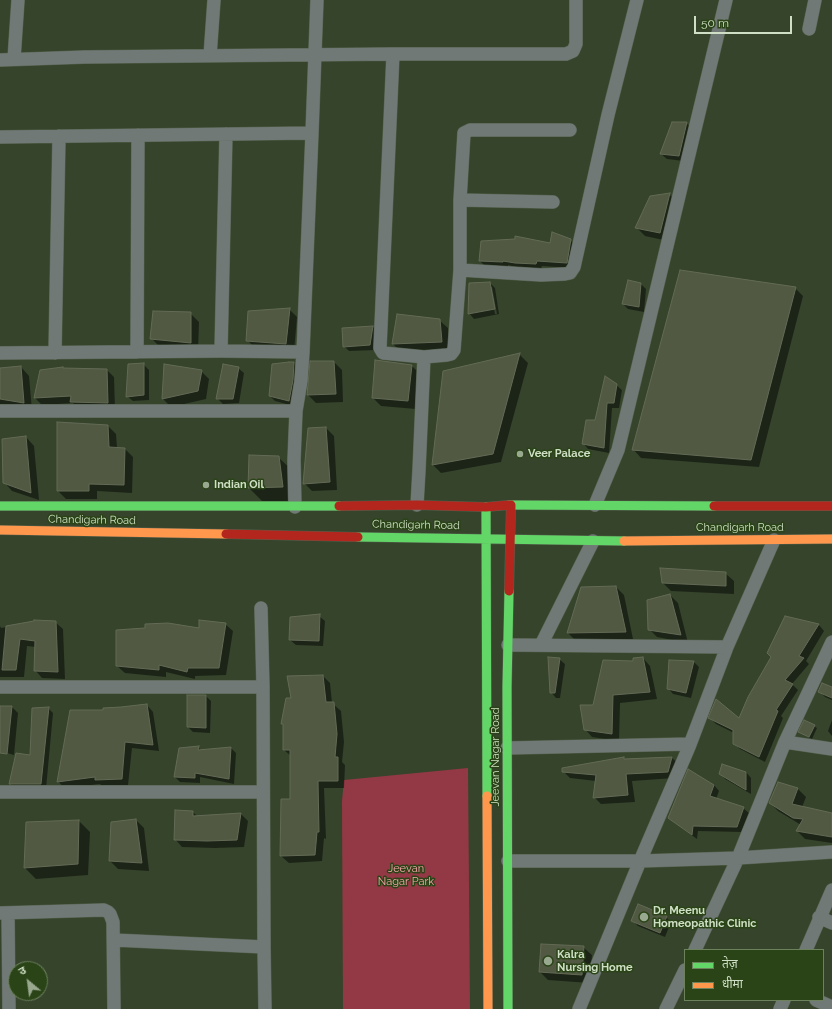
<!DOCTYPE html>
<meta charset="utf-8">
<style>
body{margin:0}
#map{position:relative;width:832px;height:1009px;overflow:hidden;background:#36442c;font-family:Raleway,"Noto Sans Devanagari",sans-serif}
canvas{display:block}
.legend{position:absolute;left:684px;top:949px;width:140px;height:52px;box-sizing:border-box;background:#2a4417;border:1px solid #6c825d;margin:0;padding:5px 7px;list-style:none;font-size:12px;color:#cfdfc5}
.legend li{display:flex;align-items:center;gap:8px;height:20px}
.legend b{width:20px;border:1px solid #6c825d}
.north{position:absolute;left:8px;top:961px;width:40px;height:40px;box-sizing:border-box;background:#2a4417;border:1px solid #6c825d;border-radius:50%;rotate:331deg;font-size:11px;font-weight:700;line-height:16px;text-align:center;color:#cfdfc5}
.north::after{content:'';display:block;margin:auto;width:14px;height:18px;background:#99a98f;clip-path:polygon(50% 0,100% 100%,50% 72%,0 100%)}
.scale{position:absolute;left:694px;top:16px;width:98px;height:18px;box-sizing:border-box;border:2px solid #cfdfc5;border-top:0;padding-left:5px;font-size:12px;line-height:14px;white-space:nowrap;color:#cfdfc5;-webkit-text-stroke:3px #2a4417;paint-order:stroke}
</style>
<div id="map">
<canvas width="832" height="1009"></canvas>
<ul class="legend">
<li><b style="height:5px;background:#63d668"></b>तेज़</li>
<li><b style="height:5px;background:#ff974d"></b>धीमा</li>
</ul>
<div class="north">उ</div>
<div class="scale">50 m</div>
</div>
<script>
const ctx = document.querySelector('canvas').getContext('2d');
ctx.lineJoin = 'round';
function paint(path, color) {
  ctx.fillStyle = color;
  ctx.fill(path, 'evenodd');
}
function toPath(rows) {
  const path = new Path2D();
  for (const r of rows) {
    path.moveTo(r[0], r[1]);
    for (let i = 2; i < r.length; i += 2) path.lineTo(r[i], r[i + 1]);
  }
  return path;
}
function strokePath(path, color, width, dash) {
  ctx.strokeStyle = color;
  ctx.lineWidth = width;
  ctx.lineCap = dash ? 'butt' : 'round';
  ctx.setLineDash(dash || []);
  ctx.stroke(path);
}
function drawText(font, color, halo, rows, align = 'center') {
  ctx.font = font + ' Raleway,sans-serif';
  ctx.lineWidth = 3;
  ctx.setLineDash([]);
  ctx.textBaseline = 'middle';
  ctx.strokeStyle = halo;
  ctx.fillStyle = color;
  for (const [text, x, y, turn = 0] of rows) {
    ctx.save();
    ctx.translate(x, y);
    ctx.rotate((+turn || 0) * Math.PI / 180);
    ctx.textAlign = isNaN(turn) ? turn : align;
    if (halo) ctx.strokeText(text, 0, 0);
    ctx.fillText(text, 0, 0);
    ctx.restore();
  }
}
const green = toPath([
 [468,768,470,1009,343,1009,342,801,344,780]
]);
const shadow = toPath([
 [672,123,686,123,692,128,684,161,667,159,661,154],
 [669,194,677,202,668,241,645,236,637,228],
 [570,240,575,245,572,268,542,266,541,268,521,268,508,265,508,267,485,266,480,261],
 [490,283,495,288,499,314,474,319,469,313],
 [490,287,492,287,497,314,495,314],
 [641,284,646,289,644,312,628,309,623,304],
 [795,288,803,296,759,467,641,458,633,449],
 [289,309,297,317,294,351,255,348,247,340],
 [190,313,199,322,198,351,159,346,151,338],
 [439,320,448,328,449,350,401,352,393,344],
 [373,327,378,332,376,350,349,351,344,346],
 [520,355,528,363,501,462,441,473,433,465,444,372],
 [311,362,334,362,342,370,343,402,316,403,308,395],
 [294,363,299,368,294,406,275,401,270,396],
 [143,364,149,370,149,400,133,401,127,396],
 [165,366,201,371,209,379,206,399,171,407,163,399],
 [412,366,420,374,416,409,381,406,373,398],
 [21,367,29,376,32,410,0,406,0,369],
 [238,368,244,373,239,403,223,404,217,398],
 [64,369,107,370,114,377,115,410,78,409,73,403,42,405,35,398],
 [616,385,622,390,619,408,612,408,609,453,588,449,583,443],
 [58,423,108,426,116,434,117,448,125,449,133,457,132,493,97,491,97,499,66,499,58,491],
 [326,428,334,436,337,490,312,491,304,483],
 [26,437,34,446,39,500,12,491,4,482],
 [278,457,295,473,299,503,265,504,249,488],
 [725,573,734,581,734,594,671,591,663,583],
 [616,587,624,595,633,639,576,641,568,633],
 [670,595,678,603,688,643,657,637,649,629],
 [319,616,325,621,323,646,296,645,290,640],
 [785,617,819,625,824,631,806,661,809,664,792,684,798,690,781,716,783,718,765,762,740,749,734,743,734,733,716,724,710,718,740,719,772,657],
 [35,622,55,622,63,629,65,679,42,678,35,670,36,647,27,646,24,677,0,677,0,626,1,628],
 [225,624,233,631,226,675,195,676,195,679,166,672,166,677,125,673,117,666,146,628,200,629],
 [643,658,650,666,657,699,620,703,619,741,592,737,585,729,594,706,634,662],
 [559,659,565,664,560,698,556,698,551,692],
 [694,662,699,667,691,698,673,694,668,688],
 [323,676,330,683,332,703,341,711,344,742,342,762,345,765,344,788,324,788,326,839,324,838,322,861,289,863,281,856,291,800,291,756,284,750,284,726,282,724,292,699],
 [832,688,832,700,825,697,820,692],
 [206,696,211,701,210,733,193,732,188,727],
 [147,705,153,712,159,751,132,748,128,785,102,786,100,784,64,788,58,781,104,711],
 [0,707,12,707,18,713,14,755,0,751],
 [48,708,53,713,46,789,15,789,10,783,31,756],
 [832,720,832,736,828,731],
 [805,721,817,728,812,739,800,732],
 [198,747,202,751,231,748,236,753,234,784,200,777,200,783,180,782,175,777],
 [624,758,626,760,672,758,679,764,674,778,632,781,635,802,601,804,594,797,596,781,570,778,563,771],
 [746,772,751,778,751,794,725,779,720,773],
 [778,783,798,789,806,797,802,807,832,814,832,843,805,839,797,831,801,825,778,811,770,803],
 [714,785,719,791,716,799,743,808,749,813,742,832,698,831,697,839,675,823,669,818],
 [193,812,198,817,241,814,248,821,244,847,215,848,182,847,175,839],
 [136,820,144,828,149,871,118,869,110,861],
 [79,821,90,832,88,875,36,879,25,868],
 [666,917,671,922,665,937,638,926,633,921],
 [583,947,592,955,590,983,548,980,540,972]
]);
const building = toPath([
 [672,122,687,122,679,156,660,154,672,122],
 [670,193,660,233,635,228,650,196,670,193],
 [552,232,571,239,567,263,537,261,536,264,515,263,503,261,503,262,479,261,481,241,515,239,515,236,550,243,552,232],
 [680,270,796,287,751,460,632,450,680,270],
 [628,280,641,283,639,307,622,304,628,280],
 [490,282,495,309,468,314,469,283,490,282],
 [290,308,286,344,246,341,248,311,290,308],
 [153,311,191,312,191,343,150,339,153,311],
 [397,314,440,319,442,342,392,344,397,314],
 [373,326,370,345,343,347,342,328,373,326],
 [520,353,493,454,432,465,443,371,520,353],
 [375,360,412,365,408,401,372,398,375,360],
 [310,361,334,361,336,394,307,395,310,361],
 [289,362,294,362,293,380,289,401,269,396,272,364,289,362],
 [144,363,144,395,126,397,128,364,144,363],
 [164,364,202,370,198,391,162,399,164,364],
 [223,364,239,367,233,399,216,399,223,364],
 [21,366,24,403,0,399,0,368,21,366],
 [63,367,63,368,107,369,108,403,70,402,71,396,34,398,40,370,63,367],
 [605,376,617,384,614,403,607,403,604,448,582,444,586,420,595,420,605,376],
 [57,422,108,425,109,447,125,448,124,485,89,484,89,491,57,491,57,422],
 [326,427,330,482,303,484,308,428,326,427],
 [26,436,31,493,3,483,2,439,26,436],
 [249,455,279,456,283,487,248,488,249,455],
 [660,568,726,572,726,586,662,583,660,568],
 [616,586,626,632,567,633,581,587,616,586],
 [670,594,681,635,648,630,647,600,670,594],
 [320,614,319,641,289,640,290,617,320,614],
 [785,616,819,624,799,656,804,658,785,680,793,684,776,710,778,711,759,757,733,744,733,730,708,718,716,699,739,718,748,697,771,657,767,653,785,616],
 [34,620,56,621,58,672,34,671,35,641,20,639,16,670,2,670,6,626,34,621,34,620],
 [199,620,226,623,219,668,188,668,187,672,159,665,159,670,116,666,116,630,145,628,145,624,168,623,199,628,199,620],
 [548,657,560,658,555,693,550,693,548,657],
 [643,657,650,692,613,695,612,734,584,730,580,705,593,705,603,660,633,661,633,658,643,657],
 [669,660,694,661,686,693,667,689,669,660],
 [323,675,326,702,334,702,337,734,335,757,338,757,338,781,318,781,319,832,317,832,315,855,280,856,281,799,290,799,290,750,283,750,283,724,281,724,286,698,291,698,287,676,323,675],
 [822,683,832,687,832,698,818,692,822,683],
 [187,695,206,695,206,728,187,727,187,695],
 [147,704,153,745,125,742,122,779,95,780,95,777,57,782,70,710,103,710,103,708,121,707,147,704],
 [0,706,12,706,7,754,0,753,0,706],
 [49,707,41,784,9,784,16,753,30,755,32,708,49,707],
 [804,720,815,725,809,737,798,732,804,720],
 [199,746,198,750,231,747,229,779,195,773,195,778,174,777,179,748,199,746],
 [624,757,624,759,672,757,668,772,626,774,628,795,593,798,596,775,562,772,562,768,624,757],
 [722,764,746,772,746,790,719,774,722,764],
 [688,769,714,785,710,796,744,807,737,827,693,826,692,835,668,818,688,769],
 [778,782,798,788,792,804,832,813,832,837,796,831,803,819,793,818,769,803,778,782],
 [175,810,193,811,193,816,241,813,237,840,207,841,174,840,175,810],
 [136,819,142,863,109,861,111,822,136,819],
 [79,820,78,864,24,868,26,822,79,820],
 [638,904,667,916,660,933,631,921,638,904],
 [541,944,584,946,582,975,539,972,541,944]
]);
const street = toPath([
 [809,29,815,0],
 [393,54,380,348,383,353,424,357,419,470,417,505],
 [210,56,214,0],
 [14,59,18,0],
 [0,60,85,57,393,54,566,54,573,51,576,44,576,0],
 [0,137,312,133],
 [460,200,553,202],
 [460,270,460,200,464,133,470,130,570,130],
 [221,351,226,134],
 [137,352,138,135],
 [0,353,221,351,303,352],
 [55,353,59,136],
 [424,357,447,355,451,354,454,350,460,270,541,275,565,274,570,273,574,267,608,115,637,0],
 [0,411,296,411],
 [595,505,618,450,726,0],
 [295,507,294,460,296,411,301,381,303,352,312,133,317,0],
 [508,645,727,647],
 [541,645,593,541],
 [0,687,263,687,261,608],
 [263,687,264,947],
 [785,742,832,749],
 [507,748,690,744],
 [0,792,262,792],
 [508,861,640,861,738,858,832,852],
 [0,913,104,910,108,912,110,914,113,922,114,1009],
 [8,913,9,1009],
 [819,917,832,923],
 [114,940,264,947,265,1009],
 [695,950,738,858,785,742,832,642],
 [806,950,832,890],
 [816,1000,832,1007],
 [579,1009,640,861,689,747,727,647,774,540],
 [666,1009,685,970],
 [780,1009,784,1000]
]);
const fast = toPath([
 [509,505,714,506],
 [0,506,339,506],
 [486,507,487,796],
 [358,537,624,541],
 [508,1009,507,687,509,591]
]);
const slow = toPath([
 [0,530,226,534],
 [624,541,832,539],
 [487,796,488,1009]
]);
const jam = toPath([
 [339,506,417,505,486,507,509,505],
 [714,506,832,506],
 [226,534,358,537],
 [509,591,511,505]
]);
const markers = [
 [520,454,4,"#99a98f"],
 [206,485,4,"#99a98f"],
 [644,917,5,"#99a98f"],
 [548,961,5,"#99a98f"]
];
const poiNames = [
 ["Veer Palace",528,454],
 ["Indian Oil",214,485],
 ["Dr. Meenu",653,911],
 ["Homeopathic Clinic",653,924],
 ["Kalra",557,955],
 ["Nursing Home",557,968]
];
const streetNames = [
 ["Chandigarh Road",92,520,1],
 ["Chandigarh Road",416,525,1],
 ["Chandigarh Road",740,528],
 ["Jeevan Nagar Road",496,757,-90]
];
const parkNames = [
 ["Jeevan",406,869],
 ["Nagar Park",406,882]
];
paint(green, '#933945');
paint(shadow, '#0007');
paint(building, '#525943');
strokePath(building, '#636a55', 1);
strokePath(street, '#55614d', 14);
strokePath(fast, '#55614d', 10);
strokePath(slow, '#55614d', 10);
strokePath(jam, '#55614d', 10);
strokePath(street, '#717977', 13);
strokePath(fast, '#63d668', 9);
strokePath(slow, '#ff974d', 9);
strokePath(jam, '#b3261e', 9);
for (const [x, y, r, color] of markers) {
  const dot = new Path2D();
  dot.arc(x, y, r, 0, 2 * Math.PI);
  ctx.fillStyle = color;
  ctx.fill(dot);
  strokePath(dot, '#2a4417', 1.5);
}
drawText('bold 11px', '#cfdfc5', '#2a4417', poiNames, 'left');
drawText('11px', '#cfdfc5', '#2a4417', streetNames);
drawText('11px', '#fca6ad', '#2a4417', parkNames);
</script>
